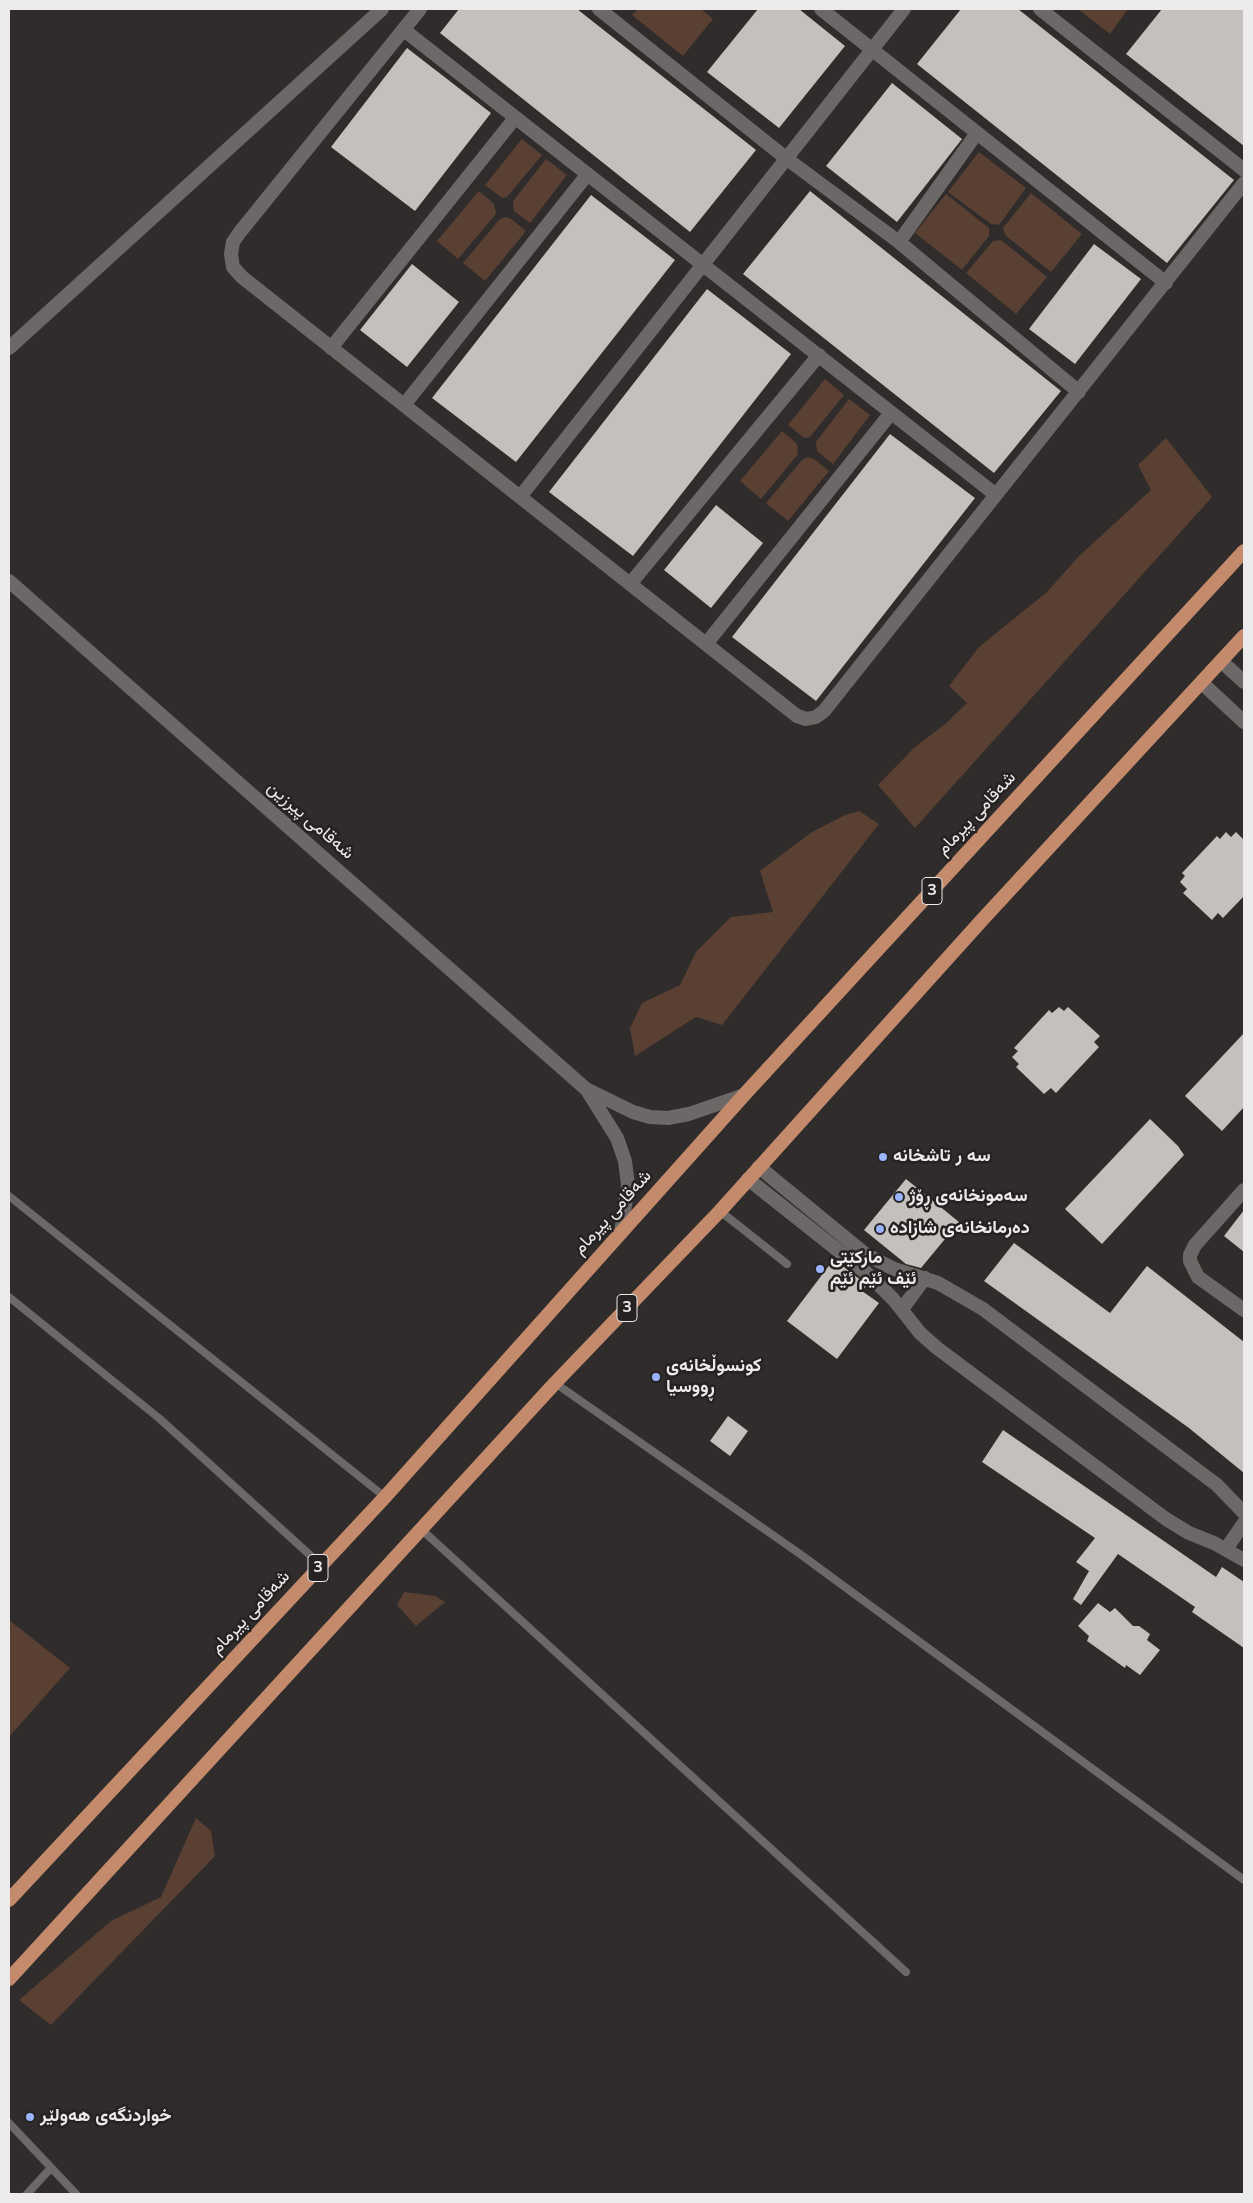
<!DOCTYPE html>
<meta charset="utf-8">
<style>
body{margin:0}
#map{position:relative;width:1253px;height:2203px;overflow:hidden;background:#2f2c2b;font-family:"Nunito Sans",sans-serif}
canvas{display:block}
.frame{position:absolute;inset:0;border:10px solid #eceaea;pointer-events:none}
</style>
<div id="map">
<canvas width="1253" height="2203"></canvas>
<div class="frame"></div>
</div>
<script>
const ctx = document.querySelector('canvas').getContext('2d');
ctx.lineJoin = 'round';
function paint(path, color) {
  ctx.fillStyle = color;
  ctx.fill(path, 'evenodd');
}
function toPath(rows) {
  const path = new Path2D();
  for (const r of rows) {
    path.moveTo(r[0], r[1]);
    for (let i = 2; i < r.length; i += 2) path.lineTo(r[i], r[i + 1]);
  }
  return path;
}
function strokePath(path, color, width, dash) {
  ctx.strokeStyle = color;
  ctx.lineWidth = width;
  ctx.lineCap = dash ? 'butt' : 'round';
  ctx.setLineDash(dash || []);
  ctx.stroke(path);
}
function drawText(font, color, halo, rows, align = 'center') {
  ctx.font = font + ' "Nunito Sans",Vazirmatn,sans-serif';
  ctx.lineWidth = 5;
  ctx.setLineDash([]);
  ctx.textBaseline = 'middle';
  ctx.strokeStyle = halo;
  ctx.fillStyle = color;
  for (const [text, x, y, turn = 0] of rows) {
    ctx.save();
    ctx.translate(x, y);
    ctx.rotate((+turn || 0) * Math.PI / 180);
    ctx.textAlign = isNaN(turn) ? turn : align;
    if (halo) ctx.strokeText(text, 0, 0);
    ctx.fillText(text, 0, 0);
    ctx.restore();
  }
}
const green = toPath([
 [638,9,701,9,713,19,683,56,632,15],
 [1078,9,1128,9,1110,34],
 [522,139,542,155,507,197,502,198,485,185],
 [979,152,1026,188,999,225,991,224,948,192],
 [546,159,567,175,530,223,514,211,513,201],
 [479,191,494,204,496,214,458,259,437,241],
 [1031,193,1082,234,1051,272,1005,235,1003,228],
 [946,194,989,228,989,236,962,270,915,233],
 [506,217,511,219,526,231,485,281,463,263,500,219],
 [1001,240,1047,277,1016,314,966,273,993,241],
 [825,379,844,395,810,437,804,438,788,425],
 [849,399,870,415,833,464,817,451,816,442],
 [782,431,797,444,798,454,761,499,740,481],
 [1166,438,1212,497,915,828,878,785,915,747,944,725,967,703,949,686,979,647,1047,592,1079,556,1151,490,1138,465],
 [809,457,814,459,829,471,788,521,766,503,803,459],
 [859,811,879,824,722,1025,696,1017,635,1056,630,1028,642,1003,680,985,696,952,731,917,773,912,760,871,812,832,845,815],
 [404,1592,435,1596,445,1602,416,1626,397,1605],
 [9,1620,70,1668,9,1737],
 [196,1818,211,1831,215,1856,51,2025,19,2000,111,1921,161,1897]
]);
const building = toPath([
 [459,9,577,9,756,150,690,232,440,33],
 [758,9,799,9,845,46,779,128,707,72],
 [961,9,1018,9,1234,180,1167,263,917,64],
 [1162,9,1244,9,1244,146,1126,54],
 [407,48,491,113,415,211,331,147],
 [892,83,962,139,897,222,826,166],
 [810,191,1061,391,994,473,743,274],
 [591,195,675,260,516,462,432,398],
 [1094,244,1141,279,1075,364,1029,329],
 [412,264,459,302,407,367,360,330],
 [707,289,791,354,633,556,549,492],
 [890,434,975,498,816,701,732,637],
 [716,505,763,543,711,608,664,570],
 [1226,832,1231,837,1236,832,1244,840,1244,896,1223,918,1218,913,1212,920,1183,893,1187,889,1180,882,1185,876,1182,873,1217,836,1220,839],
 [1059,1007,1064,1011,1068,1007,1100,1036,1094,1042,1099,1047,1056,1093,1051,1088,1044,1094,1016,1067,1019,1064,1012,1057,1018,1051,1014,1048,1049,1010,1052,1013],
 [1244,1033,1244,1107,1222,1131,1185,1096],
 [1150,1119,1178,1146,1184,1155,1102,1244,1065,1209],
 [906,1179,959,1222,921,1268,906,1264,864,1230],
 [1244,1210,1244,1252,1224,1236],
 [1014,1243,1110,1313,1147,1266,1244,1342,1244,1473,1189,1428,984,1281],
 [831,1263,836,1267,839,1263,863,1282,867,1285,862,1291,879,1303,837,1359,787,1321],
 [728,1416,748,1431,730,1456,710,1441],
 [1003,1430,1216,1577,1222,1567,1244,1582,1244,1648,1192,1612,1195,1607,1118,1554,1081,1605,1073,1599,1089,1571,1076,1562,1095,1538,982,1462],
 [1098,1603,1110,1612,1115,1608,1133,1626,1139,1626,1150,1634,1147,1640,1160,1650,1140,1675,1126,1665,1125,1668,1087,1641,1089,1636,1078,1626]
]);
const service = toPath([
 [9,1196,385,1497],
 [720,1211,787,1264],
 [9,1297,160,1419,321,1565],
 [555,1383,800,1554,1244,1880],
 [421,1529,906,1972],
 [9,2123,76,2194],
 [27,2194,50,2169]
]);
const minor = toPath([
 [420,9,240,232,233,242,231,254,233,267,242,277,797,716,806,719,816,717,824,711,1244,183],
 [599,9,787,159,899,242,1079,392],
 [821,9,1166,283],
 [1040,9,1244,170],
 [404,30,996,495],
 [899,242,977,133],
 [9,348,382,9],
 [331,348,515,118],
 [404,405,587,175],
 [520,497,904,9],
 [630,584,819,355],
 [706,644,891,413],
 [1221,661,1244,682],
 [1202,683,1244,722],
 [1244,1190,1195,1245,1190,1255,1190,1261,1198,1277,1244,1310]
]);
const tertiary = toPath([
 [9,581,586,1089,633,1112,650,1117,668,1118,689,1114,744,1095],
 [587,1090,617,1138,625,1161,628,1185,621,1233],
 [759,1167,865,1254,894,1269,938,1283,983,1309,1217,1485,1244,1513],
 [748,1179,869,1275,894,1300,920,1333,937,1348,1166,1519,1189,1533,1214,1543,1244,1560],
 [902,1309,925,1278],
 [1226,1549,1244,1523]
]);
const trunk = toPath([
 [9,1900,385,1497,744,1095,1244,551],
 [9,1979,555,1383,720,1211,982,920,1244,636]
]);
const markers = [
 [883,1157,5,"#9cb4fd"],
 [899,1197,5,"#9cb4fd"],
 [880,1229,5,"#9cb4fd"],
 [820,1269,5,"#9cb4fd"],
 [656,1377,5,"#9cb4fd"],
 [30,2117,5,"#9cb4fd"]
];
const shields = [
 [932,891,20],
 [627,1308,20],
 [318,1568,20]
];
const shieldNames = [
 ["3",932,891],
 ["3",627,1308],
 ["3",318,1568]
];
const streetNames = [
 ["شەقامی پیرمام",977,814,-47],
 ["شەقامی پیرزین",310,821,41],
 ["شەقامی پیرمام",613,1213,-48],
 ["شەقامی پیرمام",251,1613,-47]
];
const poiNames = [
 ["سه ر تاشخانه",893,1157],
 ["سەمونخانەی ڕۆژ",909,1197],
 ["دەرمانخانەی شازادە",890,1229],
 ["مارکێتی",830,1259],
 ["ئێف ئێم ئێم",830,1280],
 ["کونسوڵخانەی",666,1367],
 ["ڕووسیا",666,1388],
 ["خواردنگەی هەولێر",40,2117]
];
paint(green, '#5a4033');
paint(building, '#c4c0be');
strokePath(service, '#6b6867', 8);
strokePath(minor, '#6b6867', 14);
strokePath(tertiary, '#6b6867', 14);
strokePath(trunk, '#c48a6c', 14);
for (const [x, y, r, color] of markers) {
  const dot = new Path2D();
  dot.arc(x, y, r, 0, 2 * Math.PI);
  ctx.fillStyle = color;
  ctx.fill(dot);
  strokePath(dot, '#252221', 2);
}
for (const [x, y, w] of shields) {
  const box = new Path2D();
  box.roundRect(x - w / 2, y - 13.5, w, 27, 4);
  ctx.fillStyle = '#252221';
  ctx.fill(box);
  strokePath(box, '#eceaea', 1);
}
drawText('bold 16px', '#eceaea', null, shieldNames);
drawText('18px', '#eceaea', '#252221', streetNames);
drawText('bold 18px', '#eceaea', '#252221', poiNames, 'left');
</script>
